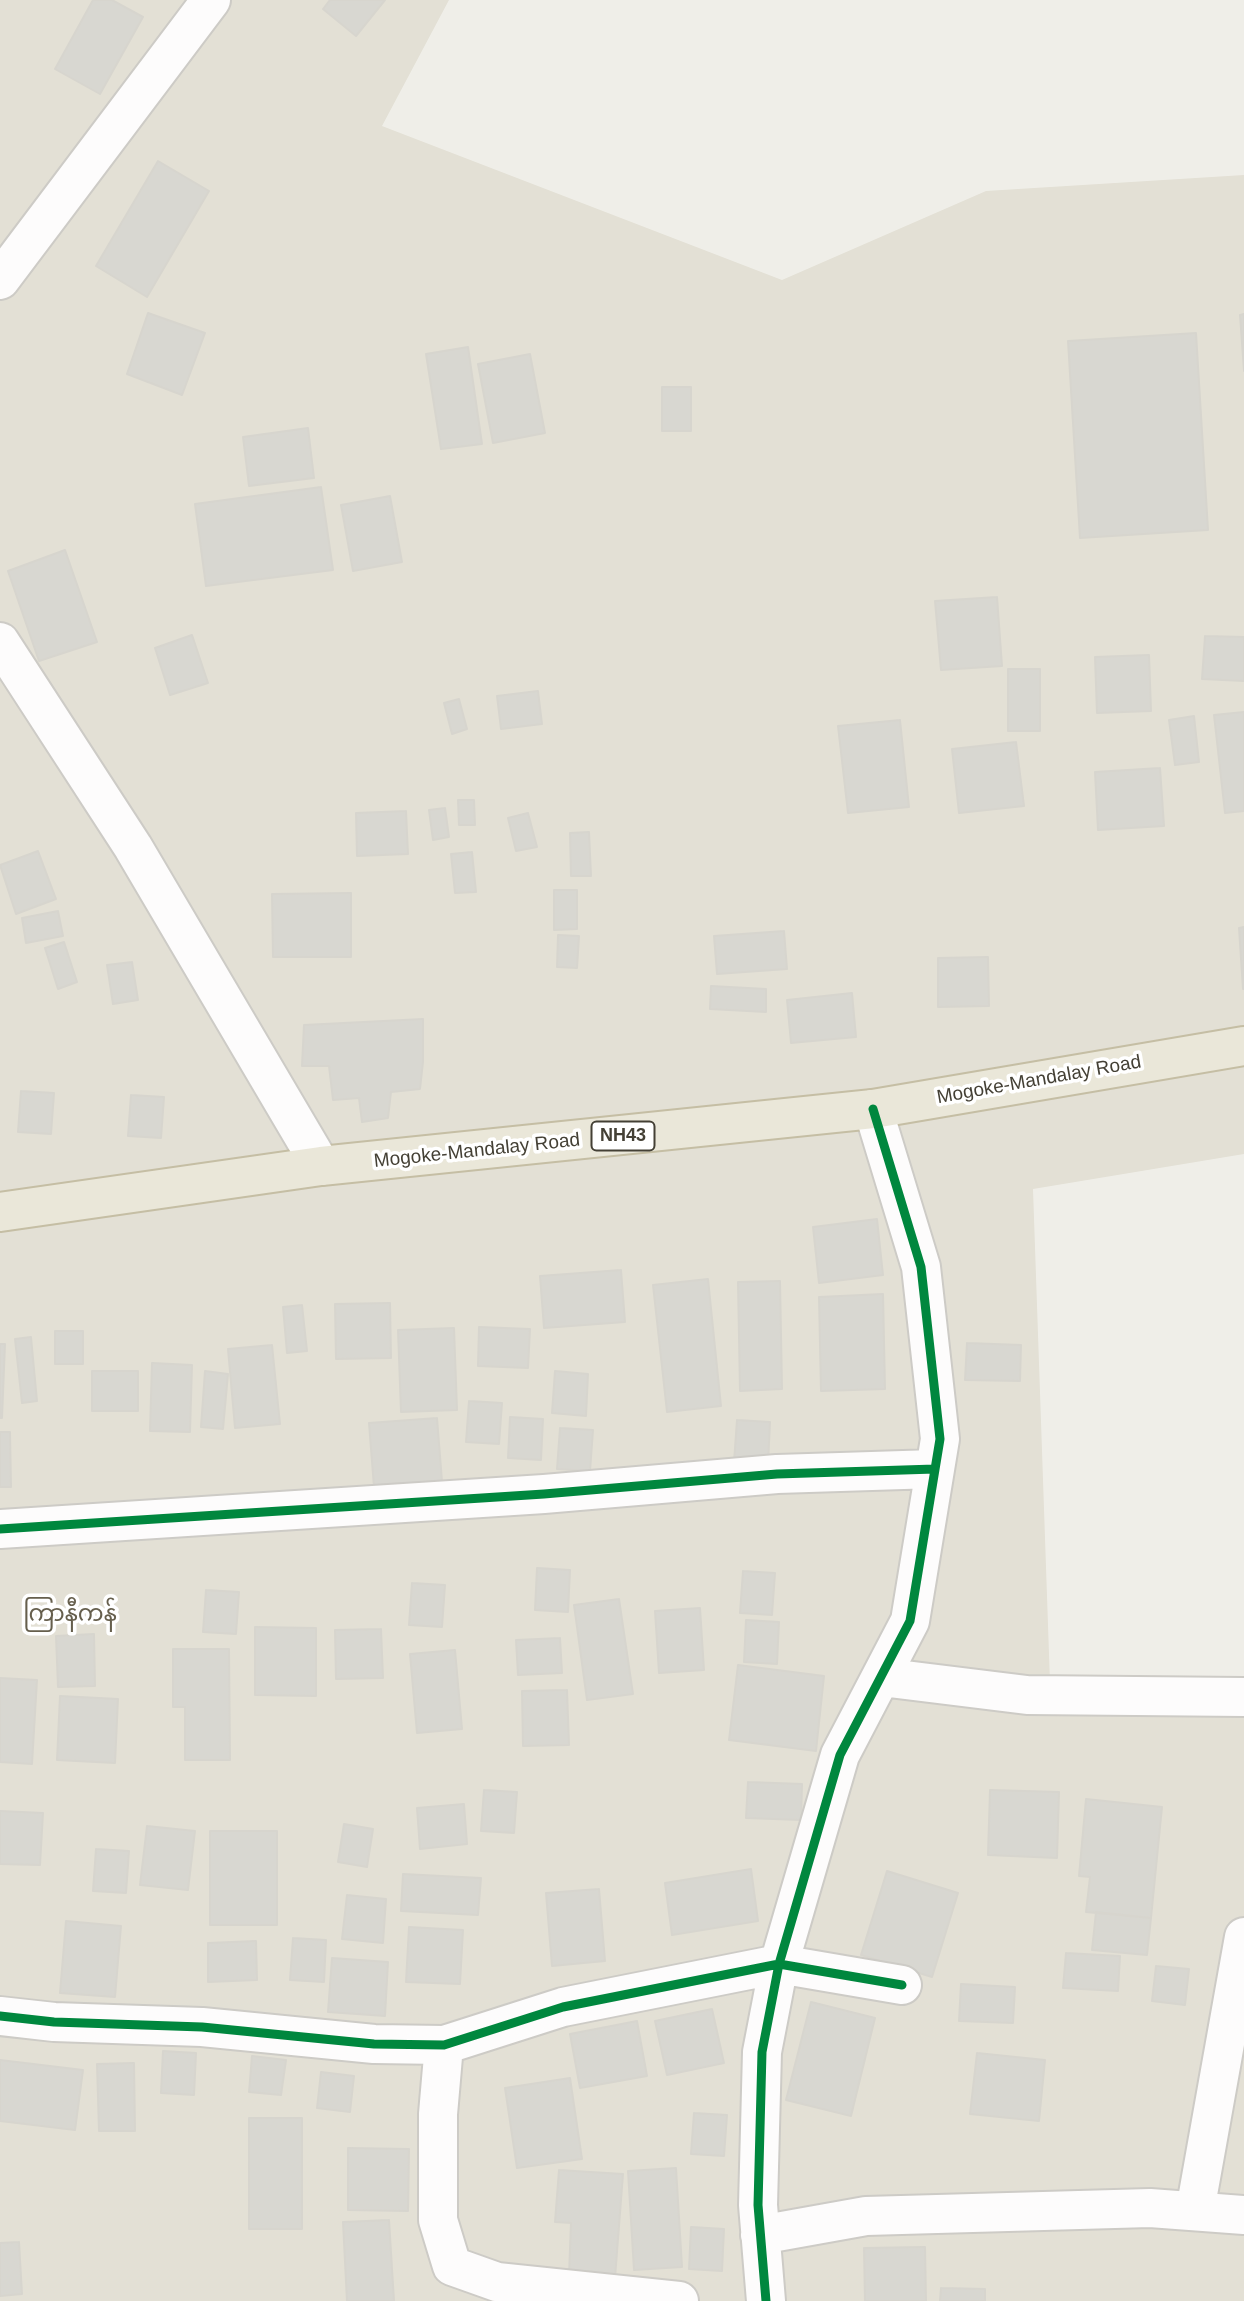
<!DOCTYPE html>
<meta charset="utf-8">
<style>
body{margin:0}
canvas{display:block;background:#efeee8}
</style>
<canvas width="1244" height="2301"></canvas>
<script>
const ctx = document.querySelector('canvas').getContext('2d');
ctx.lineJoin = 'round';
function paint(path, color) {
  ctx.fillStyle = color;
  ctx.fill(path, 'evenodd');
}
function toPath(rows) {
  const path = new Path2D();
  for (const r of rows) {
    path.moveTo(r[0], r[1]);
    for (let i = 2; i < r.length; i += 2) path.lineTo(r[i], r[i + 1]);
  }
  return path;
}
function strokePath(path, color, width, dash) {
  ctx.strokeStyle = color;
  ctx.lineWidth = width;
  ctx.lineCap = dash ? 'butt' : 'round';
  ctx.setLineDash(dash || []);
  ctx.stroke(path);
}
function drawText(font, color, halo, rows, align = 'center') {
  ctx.font = font + ' Helvetica,"Noto Sans Myanmar",sans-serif';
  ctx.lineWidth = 7;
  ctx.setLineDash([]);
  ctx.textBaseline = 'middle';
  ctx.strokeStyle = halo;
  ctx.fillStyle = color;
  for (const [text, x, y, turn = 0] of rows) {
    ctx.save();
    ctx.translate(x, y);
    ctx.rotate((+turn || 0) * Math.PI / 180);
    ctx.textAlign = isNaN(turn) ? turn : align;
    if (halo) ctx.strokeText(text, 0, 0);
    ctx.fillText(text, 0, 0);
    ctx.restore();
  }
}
const residential = toPath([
 [0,0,449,0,382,126,782,280,986,191,1244,175,1244,1154,1033,1189,1051,1712,1244,1711,1244,2301,0,2301]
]);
const building = toPath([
 [93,0,112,0,143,17,100,94,55,69,93,0],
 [330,0,385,0,356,36,323,9,330,0],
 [158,161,209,191,147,297,96,266,158,161],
 [148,313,205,333,182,395,127,374,148,313],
 [1244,314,1244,371,1240,315,1244,314],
 [1196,333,1208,530,1080,538,1068,341,1196,333],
 [468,347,482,444,441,449,426,354,468,347],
 [530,354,545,433,493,443,478,364,530,354],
 [662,387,691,387,691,431,662,431,662,387],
 [308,428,314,478,249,486,243,437,308,428],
 [321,487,333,570,206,586,195,504,321,487],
 [390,496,402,562,353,571,341,505,390,496],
 [65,550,97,642,39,661,8,571,65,550],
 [997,597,1002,666,941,670,935,601,997,597],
 [192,635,208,683,170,695,155,648,192,635],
 [1205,636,1244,637,1244,681,1202,679,1205,636],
 [1149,655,1151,711,1097,713,1095,657,1149,655],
 [1008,669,1040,669,1040,731,1008,731,1008,669],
 [538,691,542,724,501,729,497,696,538,691],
 [459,699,467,729,452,734,444,703,459,699],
 [1244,712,1244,811,1225,813,1214,715,1244,712],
 [1194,716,1199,762,1175,765,1169,720,1194,716],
 [900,720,909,807,848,813,838,726,900,720],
 [1016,742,1024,806,959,813,952,749,1016,742],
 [1160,768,1164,826,1098,830,1095,772,1160,768],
 [458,800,474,800,475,825,459,825,458,800],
 [445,808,449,837,433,840,429,810,445,808],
 [406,811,408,854,357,856,356,813,406,811],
 [528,813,537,847,516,851,508,818,528,813],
 [589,832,591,876,571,876,570,833,589,832],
 [38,851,56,899,16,914,0,865,38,851],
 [472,852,476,892,455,893,451,854,472,852],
 [554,890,577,890,577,929,554,930,554,890],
 [351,893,351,957,273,957,272,894,351,893],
 [58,911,63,936,26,943,22,918,58,911],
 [1244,927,1244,989,1243,989,1239,928,1244,927],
 [784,931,787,969,717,974,714,936,784,931],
 [558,935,579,936,577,968,557,967,558,935],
 [64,942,77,982,58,989,45,948,64,942],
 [988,957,989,1006,938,1007,938,958,988,957],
 [132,962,138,1000,113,1004,107,965,132,962],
 [711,986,766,989,766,1012,710,1009,711,986],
 [852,993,856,1037,791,1043,787,1000,852,993],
 [423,1019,423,1062,420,1089,391,1092,388,1118,362,1122,359,1098,333,1100,329,1066,302,1066,304,1025,423,1019],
 [21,1091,54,1093,51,1134,18,1132,21,1091],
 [131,1095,164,1097,161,1138,128,1136,131,1095],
 [877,1219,883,1275,819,1283,813,1227,877,1219],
 [621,1270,625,1322,544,1328,540,1276,621,1270],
 [708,1279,721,1406,667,1412,653,1285,708,1279],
 [780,1281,782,1389,740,1391,738,1282,780,1281],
 [883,1294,885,1389,821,1391,819,1297,883,1294],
 [390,1303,391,1358,336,1359,335,1304,390,1303],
 [302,1305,307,1351,287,1353,283,1307,302,1305],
 [479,1327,530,1329,528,1368,478,1366,479,1327],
 [454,1328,457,1410,401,1412,398,1330,454,1328],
 [55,1331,83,1331,83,1364,55,1364,55,1331],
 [31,1337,37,1401,22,1403,15,1339,31,1337],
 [967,1343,1021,1345,1020,1381,965,1380,967,1343],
 [0,1344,5,1344,2,1418,0,1418,0,1344],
 [272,1345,280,1424,235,1428,228,1349,272,1345],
 [152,1363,192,1365,190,1432,150,1431,152,1363],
 [92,1371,138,1371,138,1411,92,1411,92,1371],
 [205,1371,228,1374,223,1429,201,1427,205,1371],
 [555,1371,588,1374,586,1416,552,1413,555,1371],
 [469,1401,502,1403,499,1444,466,1442,469,1401],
 [510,1417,543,1419,541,1460,508,1458,510,1417],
 [437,1418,443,1494,375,1500,369,1423,437,1418],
 [737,1420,770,1422,768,1464,734,1462,737,1420],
 [560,1428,593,1430,590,1471,557,1469,560,1428],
 [0,1432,10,1432,11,1487,0,1487,0,1432],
 [537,1568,570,1570,568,1612,535,1610,537,1568],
 [743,1571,775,1573,772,1615,740,1613,743,1571],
 [412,1583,445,1585,442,1627,409,1625,412,1583],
 [206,1590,239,1592,236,1634,203,1632,206,1590],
 [619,1599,633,1694,587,1700,574,1605,619,1599],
 [700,1608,704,1670,659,1673,655,1611,700,1608],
 [746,1620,779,1622,777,1664,744,1662,746,1620],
 [255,1627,316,1628,316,1696,255,1695,255,1627],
 [381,1629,383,1678,336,1679,335,1630,381,1629],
 [94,1634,95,1686,58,1687,56,1636,94,1634],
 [560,1638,562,1673,518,1675,516,1640,560,1638],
 [173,1649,229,1649,230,1760,185,1760,185,1707,173,1707,173,1649],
 [455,1650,462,1729,417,1733,410,1654,455,1650],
 [738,1665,824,1676,816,1751,729,1740,738,1665],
 [0,1678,37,1680,32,1764,0,1762,0,1678],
 [567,1690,569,1745,523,1746,522,1691,567,1690],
 [60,1696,118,1699,115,1763,57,1760,60,1696],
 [748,1782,802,1784,801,1820,746,1818,748,1782],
 [484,1790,517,1792,514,1833,481,1831,484,1790],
 [990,1790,1059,1792,1057,1858,988,1855,990,1790],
 [1086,1799,1162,1807,1151,1918,1086,1912,1090,1877,1079,1876,1086,1799],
 [464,1804,467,1844,420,1849,417,1808,464,1804],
 [0,1811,43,1813,40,1865,0,1864,0,1811],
 [344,1824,373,1829,367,1867,338,1862,344,1824],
 [147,1826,195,1831,188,1890,140,1885,147,1826],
 [210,1831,277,1831,277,1925,210,1925,210,1831],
 [96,1849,129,1851,126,1893,93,1891,96,1849],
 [751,1869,758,1921,672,1935,665,1883,751,1869],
 [887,1871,958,1893,932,1977,861,1955,887,1871],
 [403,1874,481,1878,478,1915,401,1911,403,1874],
 [599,1889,605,1961,552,1966,546,1893,599,1889],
 [347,1895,386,1899,383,1943,342,1939,347,1895],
 [1096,1912,1151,1918,1147,1955,1092,1950,1096,1912],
 [66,1921,121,1926,115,1997,60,1993,66,1921],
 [409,1927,463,1930,460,1984,406,1982,409,1927],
 [293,1938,326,1940,324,1982,290,1980,293,1938],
 [256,1941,257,1980,208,1982,208,1943,256,1941],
 [1066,1953,1120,1956,1118,1991,1063,1988,1066,1953],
 [332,1958,388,1962,385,2016,328,2012,332,1958],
 [1156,1966,1189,1969,1185,2005,1152,2001,1156,1966],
 [961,1984,1015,1987,1013,2023,959,2021,961,1984],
 [811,2002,875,2018,851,2116,786,2100,811,2002],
 [712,2009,724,2063,667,2075,655,2021,712,2009],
 [637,2021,647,2076,580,2088,570,2034,637,2021],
 [163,2051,196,2053,194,2095,161,2093,163,2051],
 [977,2053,1045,2060,1039,2121,970,2114,977,2053],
 [252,2056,286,2060,281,2095,249,2092,252,2056],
 [0,2060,83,2070,75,2130,0,2121,0,2060],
 [134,2063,135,2131,99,2131,97,2064,134,2063],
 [321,2072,354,2076,350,2112,317,2108,321,2072],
 [570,2078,582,2159,517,2168,505,2088,570,2078],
 [694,2113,727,2115,724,2156,691,2154,694,2113],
 [249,2118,302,2118,302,2229,249,2229,249,2118],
 [348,2148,409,2149,408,2211,348,2210,348,2148],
 [676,2168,682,2267,634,2270,628,2171,676,2168],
 [559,2170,623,2174,615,2278,569,2275,571,2223,555,2222,559,2170],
 [389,2220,394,2301,347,2301,343,2222,389,2220],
 [691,2227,724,2229,722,2271,689,2269,691,2227],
 [19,2242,22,2294,0,2296,0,2243,19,2242],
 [925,2247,926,2301,865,2301,864,2248,925,2247],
 [941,2288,985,2289,985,2301,940,2301,941,2288]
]);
const street = toPath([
 [0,280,211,0],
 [0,642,133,847,321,1166],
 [0,1529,544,1494,777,1474,935,1469],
 [881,1677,1027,1695,1244,1697],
 [0,2016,54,2022,202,2027,374,2044,444,2045,563,2007,779,1964,902,1985],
 [444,2045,438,2114,438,2220,452,2266,497,2282,679,2301],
 [1195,2211,1244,1937],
 [760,2235,866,2216,1150,2208,1244,2215],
 [766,2301,758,2205,762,2052,779,1964,840,1755,910,1621,940,1439,921,1267,873,1109]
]);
const highway = toPath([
 [0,1212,321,1166,873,1109,1244,1046]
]);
const cycleway = toPath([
 [0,1529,544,1494,777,1474,935,1469],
 [0,2016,54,2022,202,2027,374,2044,444,2045,563,2007,779,1964,902,1985],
 [766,2301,758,2205,762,2052,779,1964,840,1755,910,1621,940,1439,921,1267,873,1109]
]);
const shields = [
 [623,1136,63]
];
const shieldNames = [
 ["NH43",623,1136]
];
const streetNames = [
 ["Mogoke-Mandalay Road",1039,1080,-10],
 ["Mogoke-Mandalay Road",477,1151,-6]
];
const quarterNames = [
 ["ကြာနီကန်",70,1615]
];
paint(residential, '#e3e0d5');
paint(building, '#d8d7d1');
strokePath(building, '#d7d5ce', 2);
strokePath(street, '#cdcbc6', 42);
strokePath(highway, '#c5bea4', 42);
strokePath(street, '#fdfcfc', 38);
strokePath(highway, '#eae7d9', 38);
strokePath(cycleway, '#00873e', 9);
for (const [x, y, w] of shields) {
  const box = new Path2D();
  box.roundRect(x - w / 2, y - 14.5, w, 29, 5);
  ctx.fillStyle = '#fff';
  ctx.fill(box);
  strokePath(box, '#444035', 2);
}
drawText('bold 18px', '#444035', null, shieldNames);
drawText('19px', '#444035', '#fff', streetNames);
drawText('23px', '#665f4d', '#fff', quarterNames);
</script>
